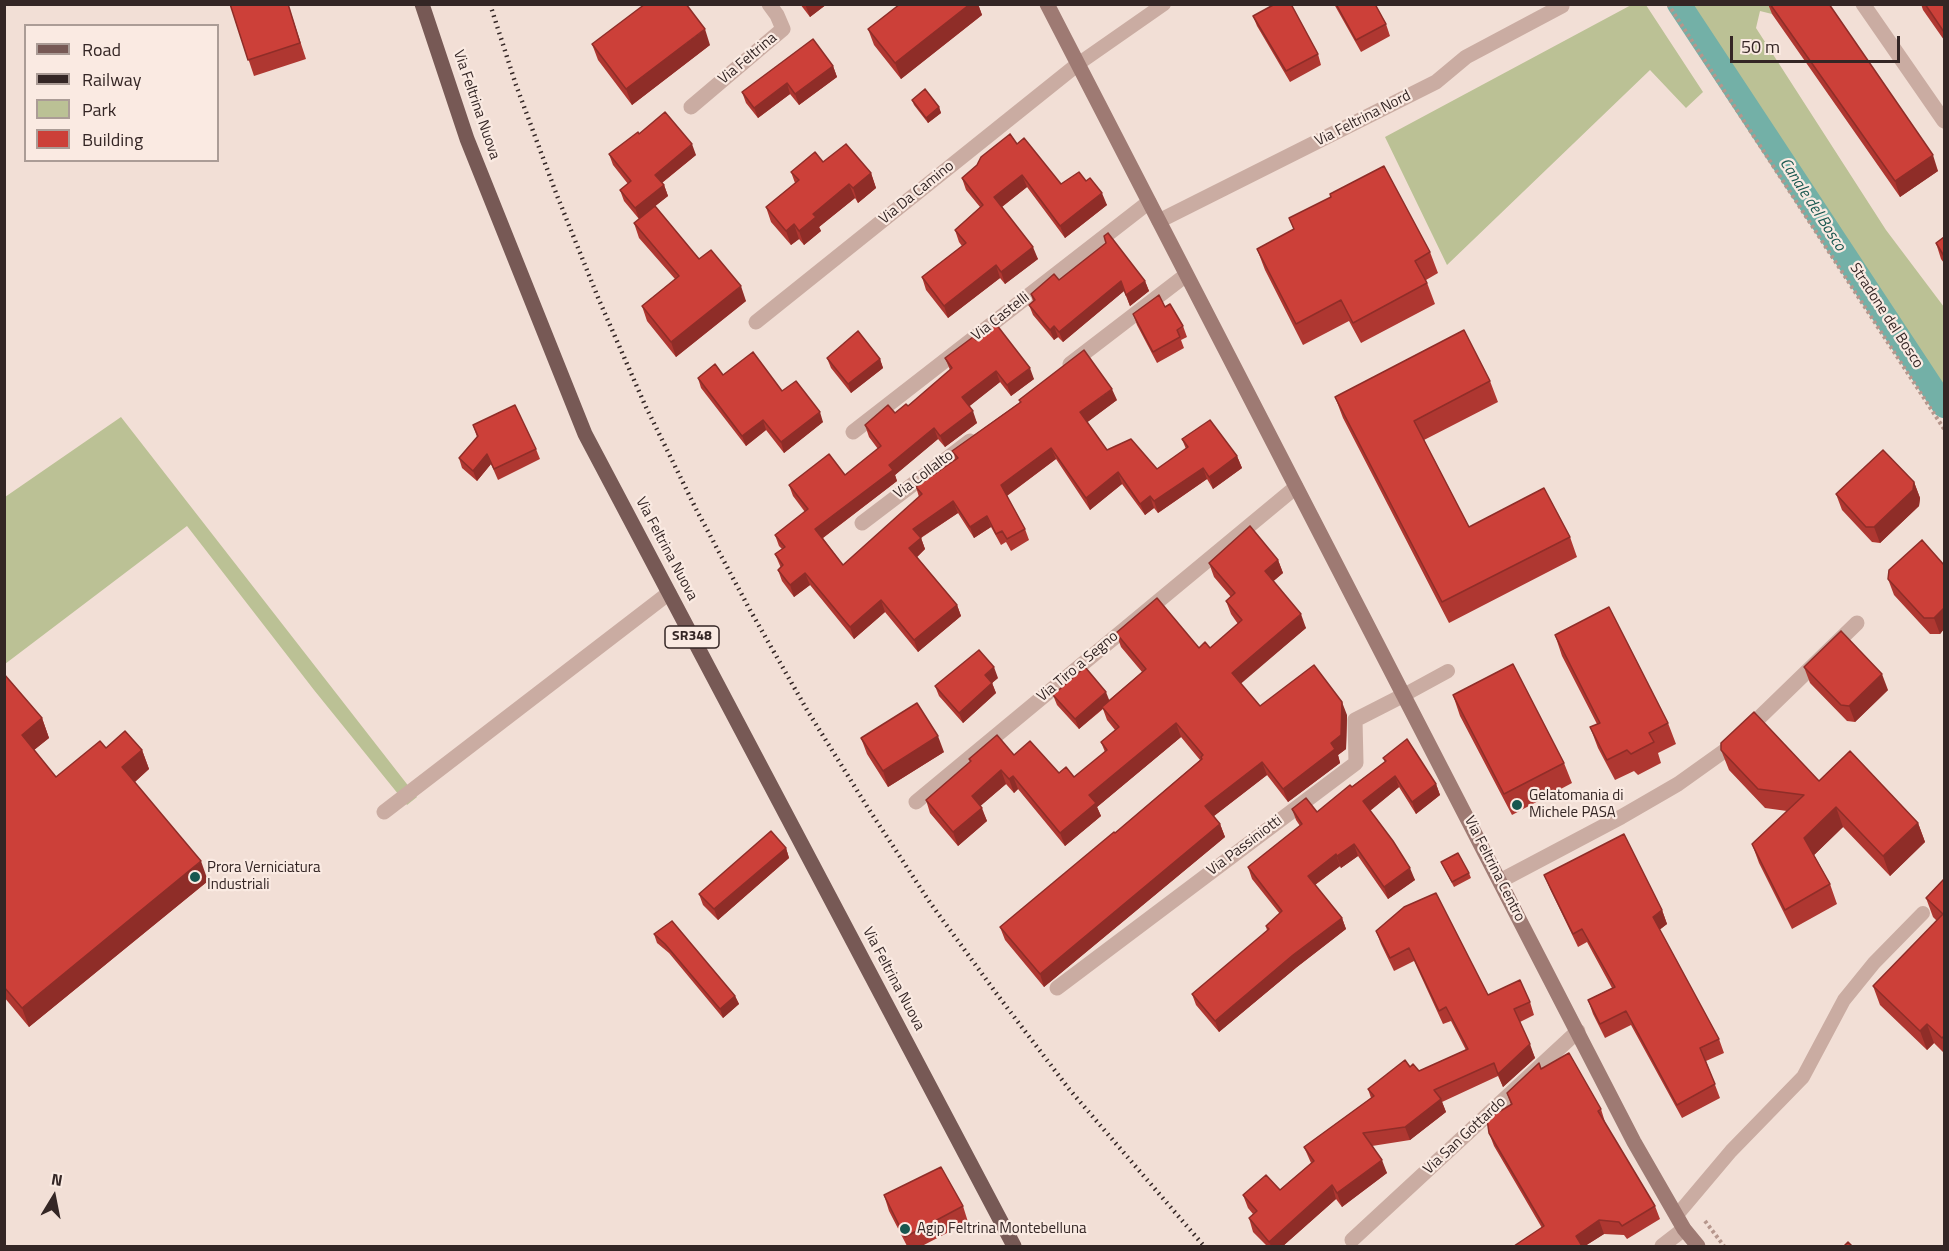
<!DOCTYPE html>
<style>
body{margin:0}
#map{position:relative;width:1949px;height:1251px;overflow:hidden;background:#f2dfd6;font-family:"Titillium Web",sans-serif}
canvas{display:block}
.frame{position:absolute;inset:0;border:6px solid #342625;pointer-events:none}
.legend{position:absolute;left:24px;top:24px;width:195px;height:138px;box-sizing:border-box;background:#faeae2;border:2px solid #ab9c96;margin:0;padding:8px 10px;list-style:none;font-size:18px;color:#342625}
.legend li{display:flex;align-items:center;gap:12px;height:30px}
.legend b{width:30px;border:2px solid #ab9c96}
.north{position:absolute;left:24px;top:1167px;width:60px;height:60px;-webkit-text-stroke:4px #faeae2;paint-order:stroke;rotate:10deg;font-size:16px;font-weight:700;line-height:24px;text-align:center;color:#342625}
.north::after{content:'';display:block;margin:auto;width:21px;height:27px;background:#342625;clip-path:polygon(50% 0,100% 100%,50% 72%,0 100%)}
.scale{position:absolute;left:1730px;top:36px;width:170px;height:27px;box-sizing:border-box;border:3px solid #342625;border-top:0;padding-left:8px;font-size:18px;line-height:21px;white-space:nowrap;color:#342625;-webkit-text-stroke:4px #faeae2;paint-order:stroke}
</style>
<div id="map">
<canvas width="1949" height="1251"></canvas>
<div class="frame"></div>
<ul class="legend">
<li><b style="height:8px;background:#775955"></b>Road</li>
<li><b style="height:8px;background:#342625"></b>Railway</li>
<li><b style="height:16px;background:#bbc195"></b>Park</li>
<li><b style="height:16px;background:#cc4039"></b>Building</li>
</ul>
<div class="north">N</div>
<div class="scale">50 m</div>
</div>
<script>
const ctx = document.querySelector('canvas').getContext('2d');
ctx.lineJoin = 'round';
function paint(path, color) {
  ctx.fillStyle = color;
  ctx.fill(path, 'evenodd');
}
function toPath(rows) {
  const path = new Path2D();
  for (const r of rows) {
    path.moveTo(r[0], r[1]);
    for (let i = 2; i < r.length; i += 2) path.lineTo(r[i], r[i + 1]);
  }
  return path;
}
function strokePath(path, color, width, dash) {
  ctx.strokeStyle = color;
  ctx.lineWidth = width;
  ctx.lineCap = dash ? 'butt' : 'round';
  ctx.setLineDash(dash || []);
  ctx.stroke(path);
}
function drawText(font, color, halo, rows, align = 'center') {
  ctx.font = font + ' "Titillium Web",sans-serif';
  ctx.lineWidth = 4.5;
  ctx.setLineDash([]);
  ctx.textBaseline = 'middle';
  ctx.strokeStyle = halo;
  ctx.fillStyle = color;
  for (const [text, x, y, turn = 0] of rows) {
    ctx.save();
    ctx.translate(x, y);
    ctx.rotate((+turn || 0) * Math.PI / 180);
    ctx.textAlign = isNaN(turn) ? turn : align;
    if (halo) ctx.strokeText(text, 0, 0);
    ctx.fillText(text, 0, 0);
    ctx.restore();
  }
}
const green = toPath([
 [1633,4,1646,5,1703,92,1686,108,1650,70,1447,265,1385,137],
 [1688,5,1785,5,1776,15,1760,11,1756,28,1886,230,1944,307,1944,396,1894,321,1828,211,1747,97],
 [121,417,417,797,407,805,314,690,187,526,5,664,5,497]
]);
const canal = toPath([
 [1679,4,1944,406]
]);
const path = toPath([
 [1668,4,1944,429],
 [1705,1221,1724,1246]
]);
const lane = toPath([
 [1078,64,1164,4],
 [1404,695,1448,671],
 [1677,1215,1731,1151,1803,1077,1844,1000,1874,963,1923,913]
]);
const street = toPath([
 [1863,4,1944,121],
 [691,107,783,29,777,15,769,4],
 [1159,221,1436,82,1466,57,1562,6],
 [756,322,1078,64],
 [1070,364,1186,275],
 [853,432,1149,202],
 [862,523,970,441],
 [916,802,1296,487],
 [384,812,669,593],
 [1500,881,1621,817,1678,784,1727,749,1857,623],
 [1057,988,1356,763,1355,720,1404,695],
 [1352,1240,1578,1031],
 [1662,1246,1684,1229]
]);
const secondary = toPath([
 [1047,4,1634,1142,1684,1229,1698,1246]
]);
const primary = toPath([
 [422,4,467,139,585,434,1014,1246]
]);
const rail = toPath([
 [490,4,516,85,556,193,599,300,645,405,696,509,750,610,807,710,868,808,931,904,999,997,1069,1089,1204,1246]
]);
const wall = toPath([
 [230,4,288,4,306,59,254,76],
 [800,4,827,4,810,17],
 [900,4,978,4,982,15,901,79,874,45,868,29],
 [1334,4,1375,4,1386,24,1390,36,1361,52],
 [1768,4,1829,4,1938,171,1900,197,1772,14],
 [1921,4,1944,4,1944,40,1923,10],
 [1253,16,1318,54,1321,65,1290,82,1257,26],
 [592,44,710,45,632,105,598,60],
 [833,66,837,77,799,105,790,94,758,118,746,103,742,92],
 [912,100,939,107,941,113,928,123,914,105],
 [639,134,696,155,662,183,664,185,668,196,655,206,699,259,746,301,676,357,647,321,642,306,675,279,639,238,634,223,639,219,624,201,620,190,628,184,613,165,609,154],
 [1017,144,1061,184,1086,181,1107,205,1065,238,1027,187,1002,207,1038,259,1005,284,1000,278,948,318,926,290,922,277,962,246,959,242,955,230,980,207,966,190,962,178],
 [823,162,871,173,876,188,858,203,855,198,819,227,821,231,804,245,799,239,791,245,771,222,766,207,795,183,791,172],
 [1289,218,1430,252,1438,273,1426,280,1435,304,1361,343,1349,321,1303,345,1265,270,1257,249,1294,230],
 [1944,237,1944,263,1941,259,1936,243],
 [1059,280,1145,281,1149,291,1130,306,1124,291,1063,342,1058,337,1054,340,1033,315,1029,305,1033,301,1031,294],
 [1165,307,1183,326,1187,337,1181,340,1184,348,1157,363,1137,325,1133,314],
 [976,340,1034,379,1011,396,1000,382,969,406,977,423,945,447,938,439,895,475,897,481,823,538,843,565,919,497,916,487,955,459,952,451,1020,402,1019,400,1117,400,1087,422,1107,450,1157,469,1186,449,1182,439,1237,456,1242,468,1213,489,1207,479,1158,513,1154,508,1145,515,1122,484,1090,510,1056,459,1007,496,1025,529,1029,540,1011,551,1006,542,1001,545,991,527,974,538,958,513,921,538,925,549,917,557,957,605,961,616,918,652,885,612,854,639,810,585,794,597,782,581,778,570,781,568,775,554,782,549,779,546,775,535,805,512,793,496,789,485,845,475,878,449,869,437,865,425,895,413,908,406,950,370,945,358],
 [827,358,880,359,883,368,851,393,831,368],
 [723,375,782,391,823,422,784,453,766,430,746,446,701,388,698,378],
 [1490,381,1498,402,1424,440,1469,527,1570,537,1577,557,1449,623,1343,418,1335,397],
 [473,425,536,449,540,459,498,480,491,464,477,481,462,468,459,458,477,437],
 [1914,482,1920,498,1919,506,1880,543,1872,542,1842,510,1836,494],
 [1278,560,1283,573,1273,581,1306,628,1240,683,1260,706,1347,715,1346,749,1338,755,1340,763,1288,802,1267,775,1214,816,1220,824,1225,837,1044,987,1005,940,1000,927,1115,833,1200,760,1181,737,1097,807,1101,816,1065,846,1018,789,1014,793,1006,784,980,806,987,821,958,846,930,813,926,800,970,762,969,759,1014,755,1059,773,1074,777,1105,752,1101,742,1115,730,1107,720,1103,709,1079,729,1057,705,1053,695,1109,700,1142,672,1121,647,1116,633,1199,648,1210,648,1238,624,1231,614,1226,601,1231,597,1214,577,1209,563],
 [1944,565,1944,629,1940,634,1930,634,1894,595,1888,579],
 [1555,635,1668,723,1676,744,1658,753,1661,763,1638,775,1634,771,1615,780,1598,748,1590,727,1597,724,1562,656],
 [1804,667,1888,690,1855,722,1847,721,1810,683],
 [4,674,42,718,49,738,34,750,56,777,106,748,142,750,149,769,135,782,208,881,29,1027,4,997],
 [998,678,992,683,996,693,963,723,939,696,935,686],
 [1453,695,1564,763,1572,783,1512,815,1460,716],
 [861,738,944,752,888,787,867,754],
 [1721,750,1819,781,1918,823,1925,842,1890,876,1843,827,1814,855,1830,884,1837,904,1792,929,1759,863,1752,844,1787,811,1765,808,1729,770],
 [1383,758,1436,784,1440,795,1416,814,1399,787,1370,811,1415,880,1388,899,1358,856,1341,868,1340,866,1315,885,1342,918,1346,929,1297,967,1219,1032,1196,1005,1192,994,1267,931,1266,926,1280,914,1252,879,1248,867,1300,826,1296,820,1292,809,1317,812,1385,762],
 [786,848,789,858,718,920,703,905,699,894],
 [1441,862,1469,873,1471,878,1454,887],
 [1544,875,1662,910,1667,924,1659,930,1719,1039,1724,1053,1706,1061,1720,1098,1682,1118,1631,1025,1605,1038,1593,1014,1588,1000,1612,988,1587,942,1578,947,1550,889],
 [1944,879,1944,1053,1934,1043,1927,1050,1880,1005,1873,986,1937,921,1933,917,1926,898],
 [1404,907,1488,995,1530,1002,1534,1015,1520,1022,1535,1058,1503,1087,1498,1076,1442,1102,1446,1112,1410,1140,1372,1146,1387,1173,1342,1207,1336,1199,1283,1246,1267,1246,1253,1232,1249,1218,1253,1214,1248,1208,1243,1195,1280,1190,1311,1163,1304,1147,1371,1098,1368,1089,1410,1067,1419,1071,1466,1050,1451,1021,1443,1024,1414,961,1394,971,1381,944,1376,931],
 [654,934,735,996,739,1004,723,1018,669,953,657,943],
 [1541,1069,1601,1109,1605,1122,1605,1123,1655,1206,1660,1219,1627,1239,1624,1235,1604,1234,1585,1246,1514,1246,1542,1228,1494,1146,1489,1133,1511,1105,1507,1093],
 [884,1195,963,1206,968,1222,922,1246,907,1246,889,1211]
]);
const shadedWall = toPath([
 [805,4,827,4,810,17],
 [970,4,978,4,982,15,901,79,895,63],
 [705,29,710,45,632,105,626,89],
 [833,66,837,77,799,105,795,94],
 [787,83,790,94,758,118,754,108],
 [939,107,941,113,928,123,926,118],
 [692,144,696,155,659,185,655,175],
 [1933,155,1938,171,1900,197,1895,181],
 [871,173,876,188,858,203,853,188],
 [1022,175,1027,187,999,209,994,197],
 [849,184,855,198,819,227,821,231,804,245,799,231,813,214],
 [664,185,668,196,639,219,635,208],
 [1102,193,1107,205,1065,238,1060,226],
 [794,224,799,239,791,245,786,231],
 [1033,247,1038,259,1005,284,1001,272],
 [996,265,1000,278,948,318,944,306],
 [1121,281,1124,291,1063,342,1059,332],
 [1145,281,1149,291,1130,306,1126,295],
 [741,286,746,301,676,357,671,342],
 [1054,326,1058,337,1054,340,1050,330],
 [880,359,883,368,851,393,848,384],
 [1030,368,1034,379,1011,396,1007,385],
 [996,371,1000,382,966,409,962,397],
 [1112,389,1117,400,1085,424,1080,412],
 [973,411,977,423,945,447,940,436],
 [820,412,823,422,784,453,781,442],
 [763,420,766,430,746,446,742,436],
 [934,428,938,439,895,475,897,481,820,540,815,529,889,465],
 [1051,448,1056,459,1005,497,1001,485],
 [487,454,491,464,477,481,473,471],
 [1237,456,1242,468,1213,489,1209,477],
 [1203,468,1207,479,1158,513,1154,501],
 [1118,472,1122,484,1090,510,1086,498],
 [1914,482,1920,498,1919,506,1880,543,1874,527],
 [1150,496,1154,508,1145,515,1140,504],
 [953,501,958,513,917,540,913,529],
 [987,516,991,527,974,538,970,527],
 [921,538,925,549,914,560,909,548],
 [1278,560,1283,573,1269,585,1265,571],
 [805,573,810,585,794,597,790,585],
 [881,600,885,612,854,639,850,627],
 [957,605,961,616,918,652,914,640],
 [1944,608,1944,629,1940,634,1934,618],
 [1301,614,1306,628,1237,687,1232,673],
 [994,667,998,678,992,683,996,693,963,723,959,713,985,675],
 [1882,674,1888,690,1855,722,1849,706],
 [1106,692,1110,702,1079,729,1075,719],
 [1342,702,1347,715,1346,749,1338,755,1340,763,1288,802,1283,789,1331,743],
 [42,718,49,738,29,754,22,735],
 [1176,723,1181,737,1097,807,1101,816,1065,846,1060,833,1089,795],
 [938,736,944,752,888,787,883,771],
 [142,750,149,769,129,787,122,767],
 [1262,762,1267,775,1210,819,1205,806],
 [1001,770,1006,784,977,809,972,796],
 [1013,776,1018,789,1014,793,1009,779],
 [1395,776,1399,787,1367,813,1363,801],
 [1436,784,1440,795,1416,814,1412,802],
 [1836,807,1843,827,1811,858,1804,838],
 [982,808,987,821,958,846,953,832],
 [1918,823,1925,842,1890,876,1883,856],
 [1220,824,1225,837,1044,987,1040,974],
 [1354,844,1358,856,1341,868,1337,856],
 [786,848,789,858,718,920,714,909],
 [1336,854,1340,866,1312,887,1308,876],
 [201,861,208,881,29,1027,22,1008],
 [1410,868,1415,880,1388,899,1384,887],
 [1662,910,1667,924,1658,931,1653,917],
 [1342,918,1346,929,1297,967,1219,1032,1215,1021,1293,955],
 [735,996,739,1004,723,1018,720,1009],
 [1927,1024,1934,1043,1927,1050,1920,1031],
 [1530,1044,1535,1058,1503,1087,1498,1074],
 [1441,1099,1446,1112,1410,1140,1405,1127],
 [1382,1160,1387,1173,1342,1207,1337,1193],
 [1332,1185,1336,1199,1283,1246,1271,1246,1269,1242],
 [1599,1220,1604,1234,1585,1246,1580,1246,1576,1236]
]);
const building = toPath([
 [230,4,288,4,300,43,248,60,230,4],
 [645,4,686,4,705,29,626,89,592,44,645,4],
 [900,4,970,4,895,63,868,29,900,4],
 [1275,4,1291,4,1318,54,1286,71,1253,16,1275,4],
 [1336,4,1375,4,1386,24,1356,40,1336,4],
 [1770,4,1829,4,1933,155,1895,181,1770,4],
 [1925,4,1944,4,1944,32,1925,4],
 [813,39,833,66,795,94,787,83,754,108,742,92,813,39],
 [925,89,939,107,926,118,912,100,925,89],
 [665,112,692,144,655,175,664,185,635,208,620,190,631,181,609,154,638,132,639,134,665,112],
 [1010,134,1017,144,1024,138,1061,184,1079,172,1086,181,1090,178,1102,193,1060,226,1022,175,994,197,1033,247,1001,272,996,265,944,306,922,277,966,243,955,230,983,205,962,178,977,165,981,157,1010,134],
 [846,144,871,173,853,188,849,184,813,214,816,217,799,231,794,224,786,231,766,207,799,180,791,172,815,152,823,162,846,144],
 [1384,166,1430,252,1415,261,1427,283,1353,323,1341,300,1296,324,1257,249,1294,229,1289,218,1331,197,1330,194,1384,166],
 [655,206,699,259,711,250,741,286,671,342,642,306,679,276,634,223,655,206],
 [1108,233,1145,281,1126,295,1121,281,1059,332,1054,326,1050,330,1029,305,1035,300,1031,294,1054,274,1059,280,1106,243,1104,236,1108,233],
 [1944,237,1944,256,1936,243,1944,237],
 [1159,295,1165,307,1170,304,1183,326,1177,330,1180,337,1153,352,1133,314,1159,295],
 [996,324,1030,368,1007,385,996,371,962,397,973,411,940,436,934,428,889,465,893,470,815,529,843,565,922,494,916,487,958,458,952,451,1021,402,1019,400,1084,350,1112,389,1080,412,1107,450,1131,439,1157,469,1188,447,1182,439,1210,420,1237,456,1209,477,1203,468,1154,501,1150,496,1140,504,1118,472,1086,498,1051,448,1001,485,1025,529,1007,539,1002,531,996,534,987,516,970,527,953,501,913,529,921,538,909,548,957,605,914,640,881,600,850,627,805,573,790,585,778,570,783,565,775,554,785,547,775,535,808,509,789,485,829,454,845,475,881,446,865,425,888,405,895,413,906,404,908,406,952,368,945,358,973,337,976,340,996,324],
 [1464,330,1490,381,1414,421,1469,527,1544,488,1570,537,1442,602,1335,397,1464,330],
 [858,331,880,359,848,384,827,358,858,331],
 [753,352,782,391,796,381,820,412,781,442,763,420,742,436,698,378,715,364,723,375,753,352],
 [515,405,536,449,494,469,487,454,473,471,459,458,478,436,473,425,515,405],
 [1883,450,1914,482,1913,490,1874,527,1866,527,1836,494,1883,450],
 [1250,526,1278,560,1265,571,1301,614,1232,673,1260,706,1314,665,1342,702,1341,735,1331,743,1335,749,1283,789,1262,762,1205,806,1220,824,1040,974,1000,927,1114,832,1115,833,1202,759,1201,757,1203,755,1176,723,1089,795,1096,803,1060,833,1013,776,1009,779,1001,770,972,796,982,808,953,832,926,800,971,761,969,759,997,735,1014,755,1030,741,1059,773,1066,767,1074,777,1107,750,1101,742,1119,727,1102,707,1146,669,1116,633,1157,598,1199,648,1205,642,1210,648,1242,620,1226,601,1235,593,1209,563,1250,526],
 [1922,540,1944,565,1944,608,1934,618,1924,618,1888,579,1889,570,1922,540],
 [1609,607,1668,723,1649,733,1654,742,1631,754,1627,750,1607,760,1590,727,1600,723,1555,635,1609,607],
 [1841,631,1882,674,1849,706,1841,705,1804,667,1841,631],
 [979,650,994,667,985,675,992,683,959,713,935,686,979,650],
 [1513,664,1564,763,1504,794,1453,695,1513,664],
 [1085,667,1106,692,1075,719,1053,695,1085,667],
 [4,674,42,718,22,735,56,777,100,741,106,748,125,731,142,750,122,767,201,861,22,1008,4,987,4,674],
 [917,703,938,736,883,771,861,738,917,703],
 [1754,712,1819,781,1850,751,1918,823,1883,856,1836,807,1804,838,1830,884,1785,910,1752,844,1804,795,1758,789,1721,750,1721,743,1754,712],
 [1407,739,1436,784,1412,802,1395,776,1363,801,1393,841,1410,868,1384,887,1354,844,1337,856,1336,854,1308,876,1342,918,1293,955,1215,1021,1192,994,1269,929,1266,926,1282,911,1248,867,1302,824,1292,809,1306,798,1317,812,1350,785,1352,787,1386,761,1383,758,1407,739],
 [771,831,786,848,714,909,699,894,771,831],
 [1624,834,1662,910,1653,917,1719,1039,1700,1048,1715,1084,1677,1105,1626,1011,1600,1024,1588,1000,1615,987,1582,929,1573,934,1544,875,1624,834],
 [1458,853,1469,873,1452,882,1441,862,1458,853],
 [1944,879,1944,1036,1942,1038,1927,1024,1920,1031,1873,986,1943,914,1926,898,1944,879],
 [1436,893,1488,995,1520,980,1530,1002,1514,1009,1530,1044,1498,1074,1494,1063,1434,1090,1441,1099,1405,1127,1363,1133,1382,1160,1337,1193,1332,1185,1269,1242,1249,1218,1257,1211,1243,1195,1266,1175,1280,1190,1314,1161,1304,1147,1374,1096,1368,1089,1405,1060,1410,1067,1413,1064,1419,1071,1468,1049,1446,1007,1439,1011,1409,948,1390,958,1376,931,1404,907,1436,893],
 [672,921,735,996,720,1009,665,944,654,934,672,921],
 [1569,1053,1601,1109,1598,1111,1655,1206,1622,1226,1619,1222,1599,1220,1576,1236,1582,1246,1514,1246,1544,1226,1489,1133,1487,1119,1512,1104,1507,1093,1539,1063,1541,1069,1569,1053],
 [941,1167,963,1206,905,1237,884,1195,941,1167],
 [1848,1242,1852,1246,1844,1246,1848,1242]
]);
const markers = [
 [1517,805,6,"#18574f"],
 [195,877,6,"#18574f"],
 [905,1229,6,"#18574f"]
];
const shields = [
 [692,637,54]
];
const shieldNames = [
 ["SR348",692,637]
];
const streetNames = [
 ["Via Feltrina",748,59,-40],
 ["Via Feltrina Nuova",476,105,71],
 ["Via Feltrina Nord",1363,119,-27],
 ["Via Da Camino",917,193,-39],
 ["Stradone del Bosco",1886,316,57],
 ["Via Castelli",1001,317,-38],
 ["Via Collalto",924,475,-37],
 ["Via Feltrina Nuova",666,549,62],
 ["Via Tiro a Segno",1078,667,-40],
 ["Via Passiniotti",1245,846,-37],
 ["Via Feltrina Centro",1494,869,63],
 ["Via Feltrina Nuova",893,979,62],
 ["Via San Gottardo",1465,1136,-43]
];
const poiNames = [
 ["Gelatomania di",1529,796],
 ["Michele PASA",1529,813],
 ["Prora Verniciatura",207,868],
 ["Industriali",207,885],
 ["Agip Feltrina Montebelluna",917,1229]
];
const waterNames = [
 ["Canale del Bosco",1812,205,57]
];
paint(green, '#bbc195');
strokePath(canal, '#73b0a7', 24);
strokePath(path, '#b6968c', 4, [3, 3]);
strokePath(lane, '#caaca2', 14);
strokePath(street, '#caaca2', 15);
strokePath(secondary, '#9e7a73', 15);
strokePath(primary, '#775955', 15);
strokePath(rail, '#342625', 4.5, [1.5, 4.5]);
paint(wall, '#af3731');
paint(shadedWall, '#8f2d28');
paint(building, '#cc4039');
strokePath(building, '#8f2d28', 1.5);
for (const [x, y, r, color] of markers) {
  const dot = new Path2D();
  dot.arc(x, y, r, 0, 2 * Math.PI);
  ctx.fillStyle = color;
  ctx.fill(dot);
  strokePath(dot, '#faeae2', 2);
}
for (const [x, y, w] of shields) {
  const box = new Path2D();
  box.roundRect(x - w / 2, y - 11, w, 22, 4.5);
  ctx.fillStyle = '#faeae2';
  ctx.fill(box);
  strokePath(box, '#342625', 1.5);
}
drawText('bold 14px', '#342625', null, shieldNames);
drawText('15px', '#342625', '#faeae2', streetNames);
drawText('15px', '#342625', '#faeae2', poiNames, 'left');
drawText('italic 16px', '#18574f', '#faeae2', waterNames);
</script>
